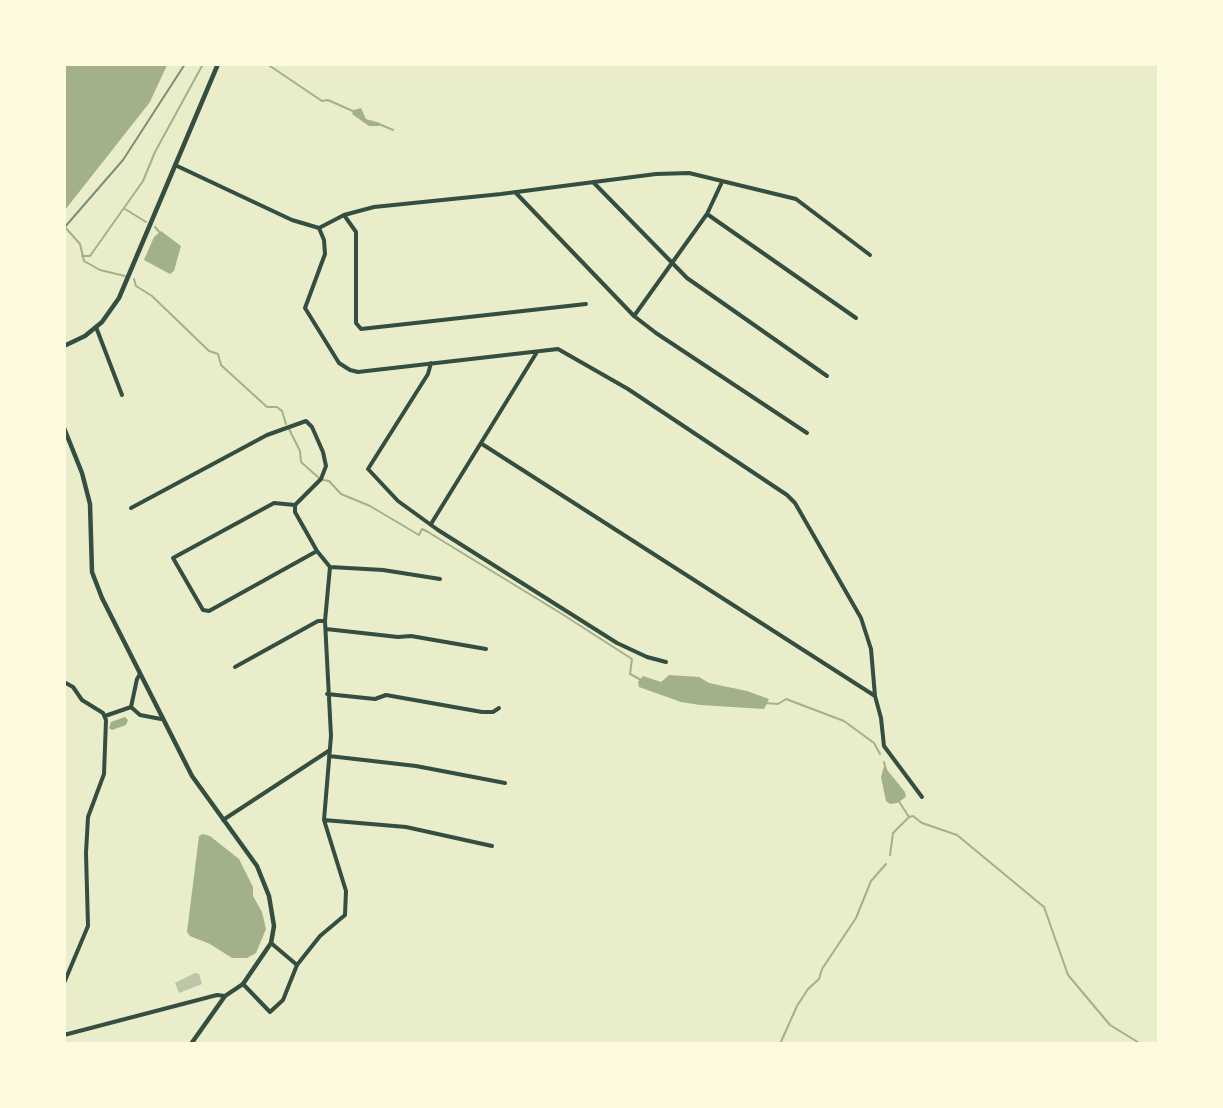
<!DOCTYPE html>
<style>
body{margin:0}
#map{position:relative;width:1223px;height:1108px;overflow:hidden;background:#e9edc9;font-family:Overpass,sans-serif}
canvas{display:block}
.frame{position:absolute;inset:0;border:66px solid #fefae0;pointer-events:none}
</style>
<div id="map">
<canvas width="1223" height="1108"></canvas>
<div class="frame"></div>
</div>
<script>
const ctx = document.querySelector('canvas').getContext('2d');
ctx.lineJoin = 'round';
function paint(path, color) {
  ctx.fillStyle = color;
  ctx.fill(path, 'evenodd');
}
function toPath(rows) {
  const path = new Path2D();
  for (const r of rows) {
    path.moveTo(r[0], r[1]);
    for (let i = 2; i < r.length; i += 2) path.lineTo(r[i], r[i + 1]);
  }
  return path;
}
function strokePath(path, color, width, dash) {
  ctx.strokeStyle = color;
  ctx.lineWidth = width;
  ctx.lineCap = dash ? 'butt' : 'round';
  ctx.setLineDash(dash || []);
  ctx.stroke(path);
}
const water = toPath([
 [65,64,167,65,150,102,65,210],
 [361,108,366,119,380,123,379,126,369,126,352,114,354,110],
 [161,231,181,246,174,271,170,274,144,260,154,237],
 [669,675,699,677,709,683,747,691,769,699,764,709,700,705,681,702,639,687,638,682,643,676,661,682],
 [125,717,128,720,126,725,112,730,109,728,111,722],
 [884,766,905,792,906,797,897,803,890,804,886,801,881,777],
 [203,834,210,836,239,859,253,887,253,896,262,912,266,929,256,953,247,958,232,958,210,944,190,936,187,932,199,836]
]);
const stream = toPath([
 [267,64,322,101,328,100,355,112],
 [379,124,393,130],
 [125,209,146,222],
 [64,226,80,244,84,261,100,270,125,276],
 [155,227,160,233],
 [82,256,90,256,143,181,155,152,203,64],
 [134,279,136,286,152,296,209,351,218,354,221,365,267,407,277,407,282,411,286,424],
 [289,429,300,451,301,462,319,478],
 [323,480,329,481,341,494,370,506,419,535,422,529,428,532,562,614,632,659,630,674,641,680],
 [764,703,778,704,786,699,844,721,874,743,880,754],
 [884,762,886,770],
 [898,800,909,817,913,816,922,823,957,835,1044,907,1068,975,1110,1025,1141,1044],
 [890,855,893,833,909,817],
 [780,1044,797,1006,808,989,819,979,822,969,856,918,871,881,886,864]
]);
const building = toPath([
 [195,973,199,974,202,984,179,993,175,983]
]);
const minor = toPath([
 [175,165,292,220,319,228,344,215,374,207,501,194,656,174,689,173,796,199,870,255],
 [593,182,687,278,827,376],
 [515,192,634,316,656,333,807,433],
 [707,214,856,318],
 [344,215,356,232,356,323,361,329,586,304],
 [319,228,324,240,325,254,305,308,339,363,350,370,358,372,558,349,628,389,787,495,795,503,861,618,871,649,875,696,881,718,884,746,922,797],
 [634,316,707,214,722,182],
 [96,327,122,395],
 [431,363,428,374,368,469,398,501,438,530,617,643,647,657,666,662],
 [482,444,875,696],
 [295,505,274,503,173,558,203,610,209,611,317,551],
 [131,508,267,435,306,421,312,427,323,452,326,466,321,479,295,505],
 [431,524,537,352],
 [330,567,383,570,440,579],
 [326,629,398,637,411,636,486,649],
 [235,667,318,621,325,621],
 [64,682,73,687,82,700,103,713,106,720,104,774,88,817,86,853,88,926,64,983],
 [327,694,375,699,386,695,482,712,493,712,499,708],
 [131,707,137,679,140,674],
 [131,707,140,715,161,719],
 [105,716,131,707],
 [329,756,416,766,505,783],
 [223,820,330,750],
 [324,820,406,827,492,846],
 [271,943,297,965],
 [243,984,270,1012,283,1000,297,965,320,936,345,915,346,891,324,820,331,736,325,621,330,567,317,551,295,512,295,505],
 [64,1035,217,995,225,996]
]);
const tertiary = toPath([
 [64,346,85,336,102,322,119,298,218,64],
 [64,428,82,473,90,504,92,572,102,598,192,776,257,866,269,896,274,926,271,943,243,984,225,996,191,1044]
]);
const rail = toPath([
 [64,228,123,160,185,64]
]);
paint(water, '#a3b18a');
strokePath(stream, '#a3b18a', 2);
paint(building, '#bcc5a7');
strokePath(minor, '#344e41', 4);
strokePath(tertiary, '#344e41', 4.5);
strokePath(rail, '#7c8e77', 2);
</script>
